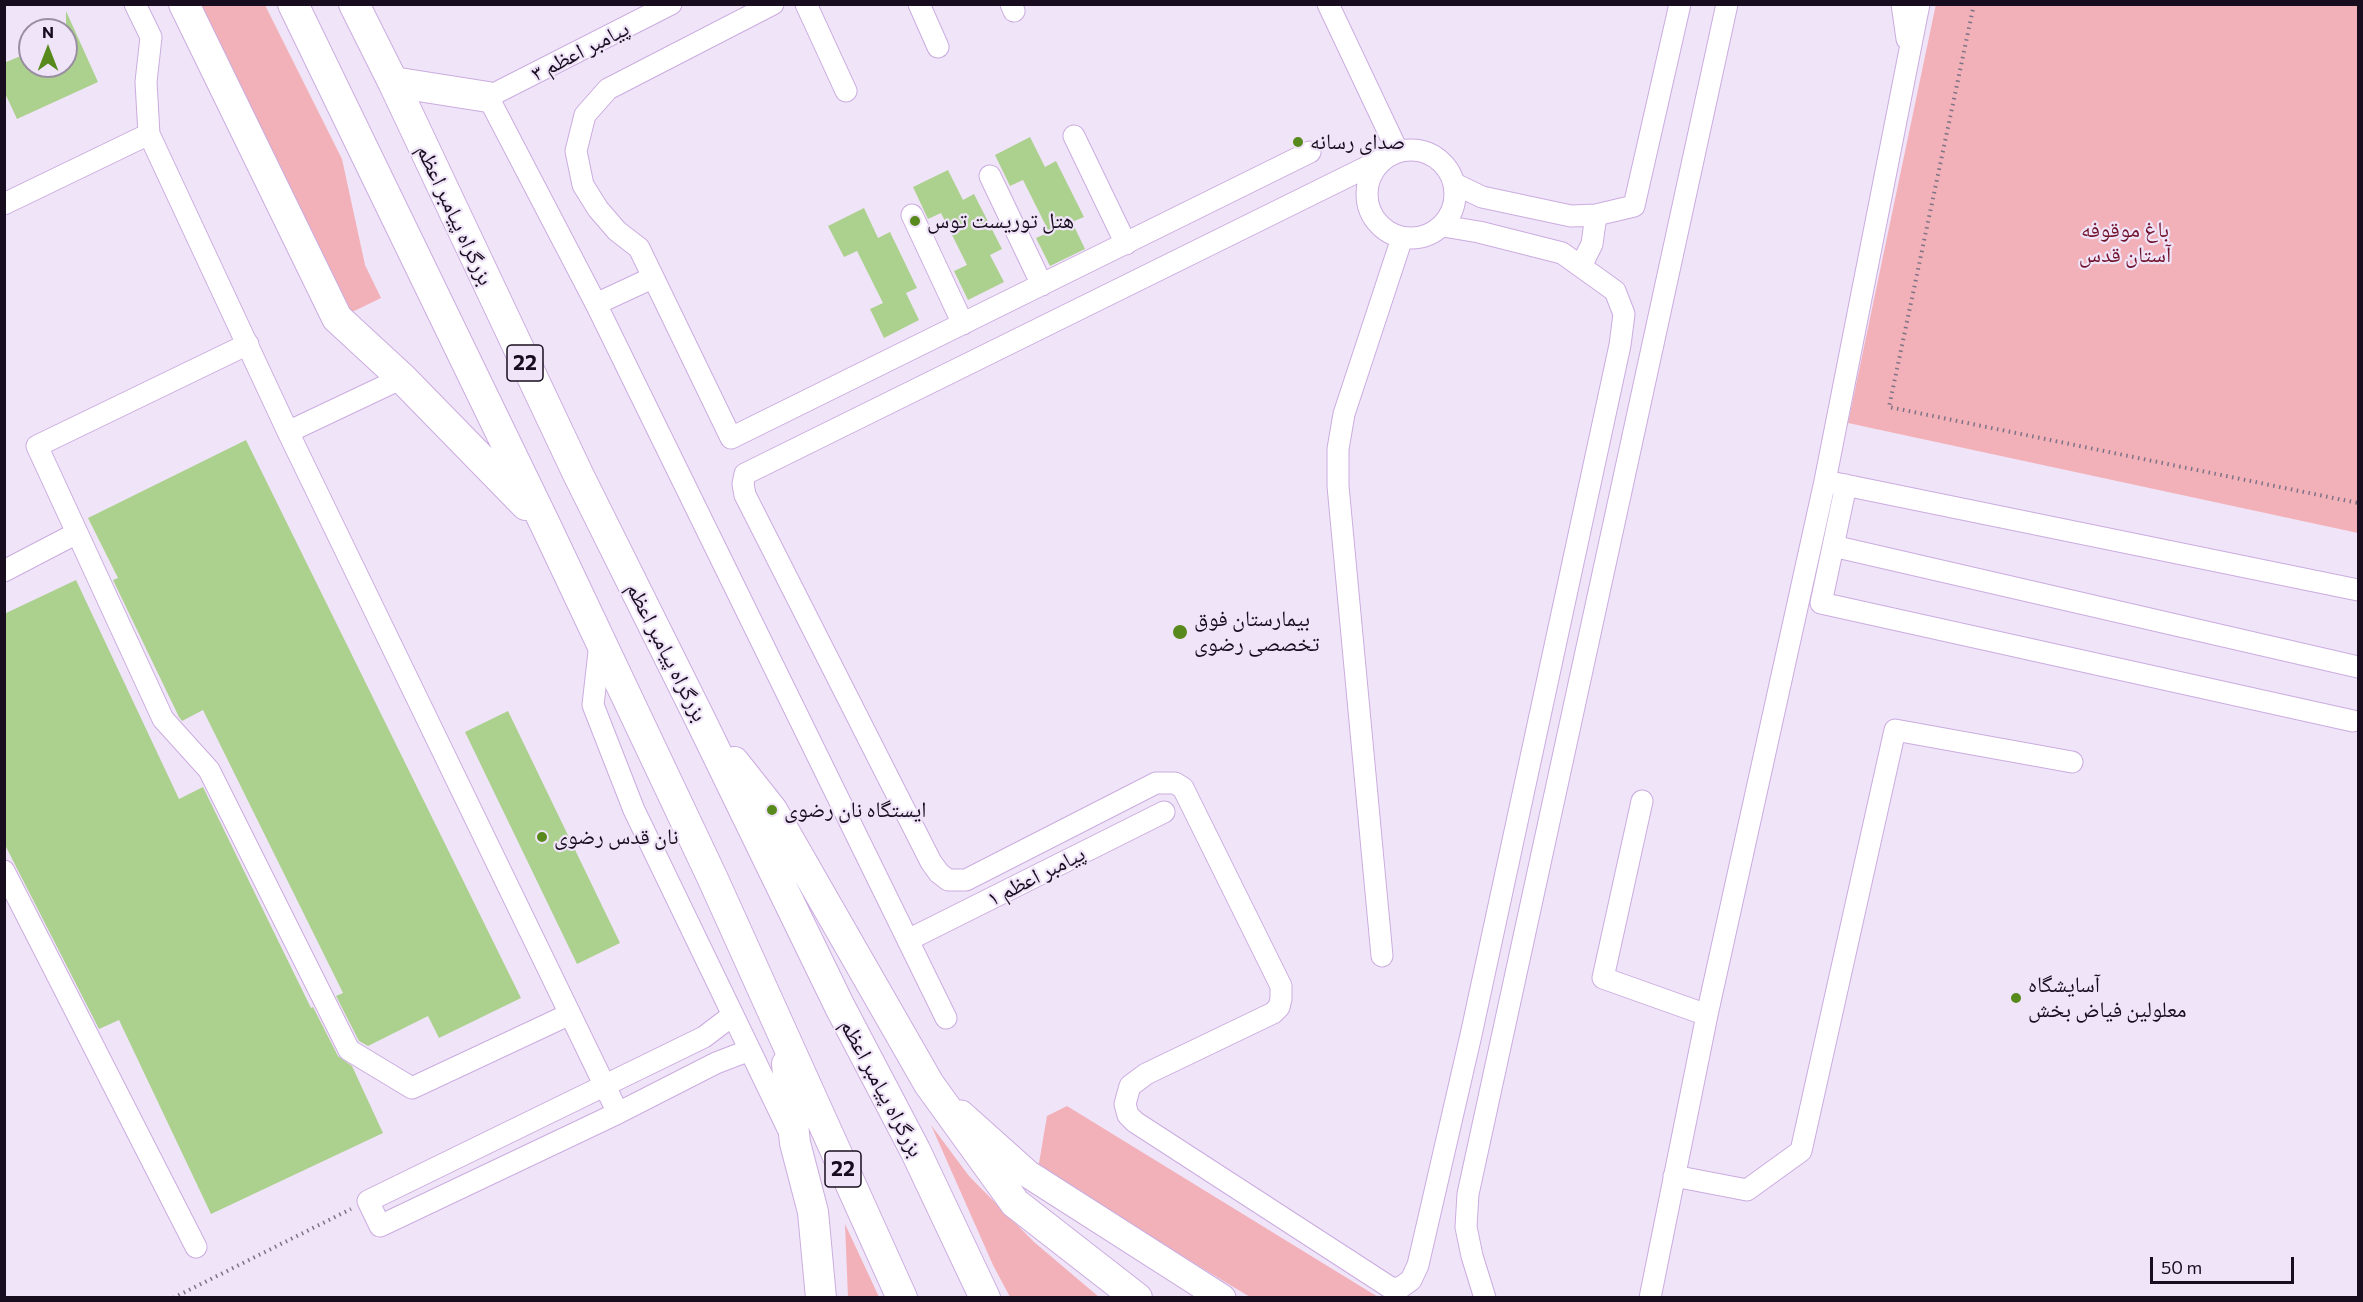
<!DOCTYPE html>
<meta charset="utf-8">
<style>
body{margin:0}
#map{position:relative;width:2363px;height:1302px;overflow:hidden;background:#f0e4f9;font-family:Commissioner,sans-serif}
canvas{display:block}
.frame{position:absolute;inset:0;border:6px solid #180d1f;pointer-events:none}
.north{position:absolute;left:18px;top:18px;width:60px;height:60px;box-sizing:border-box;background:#f0e4f9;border:2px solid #9a8ea2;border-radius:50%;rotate:0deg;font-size:16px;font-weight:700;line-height:24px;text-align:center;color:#180d1f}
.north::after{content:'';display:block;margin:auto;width:21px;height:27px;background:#58891d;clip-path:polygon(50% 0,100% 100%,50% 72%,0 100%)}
.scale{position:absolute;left:2150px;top:1257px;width:144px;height:27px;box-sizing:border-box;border:3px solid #180d1f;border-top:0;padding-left:8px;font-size:18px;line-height:21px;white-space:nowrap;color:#180d1f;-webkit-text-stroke:4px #f0e4f9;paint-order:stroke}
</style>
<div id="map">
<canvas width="2363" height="1302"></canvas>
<div class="frame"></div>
<div class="north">N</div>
<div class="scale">50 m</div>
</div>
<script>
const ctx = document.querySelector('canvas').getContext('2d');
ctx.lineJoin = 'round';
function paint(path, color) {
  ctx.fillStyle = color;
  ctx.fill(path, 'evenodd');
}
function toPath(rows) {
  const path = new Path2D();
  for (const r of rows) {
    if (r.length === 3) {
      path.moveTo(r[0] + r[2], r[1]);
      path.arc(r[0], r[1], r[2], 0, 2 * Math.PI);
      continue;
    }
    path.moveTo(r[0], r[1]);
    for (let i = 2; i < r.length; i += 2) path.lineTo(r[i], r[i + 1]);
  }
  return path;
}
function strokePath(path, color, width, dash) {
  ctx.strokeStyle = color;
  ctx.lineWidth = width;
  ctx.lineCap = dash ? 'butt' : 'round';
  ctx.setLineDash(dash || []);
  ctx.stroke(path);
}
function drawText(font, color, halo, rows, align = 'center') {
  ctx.font = font + ' Commissioner,"Noto Naskh Arabic",sans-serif';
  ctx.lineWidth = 4.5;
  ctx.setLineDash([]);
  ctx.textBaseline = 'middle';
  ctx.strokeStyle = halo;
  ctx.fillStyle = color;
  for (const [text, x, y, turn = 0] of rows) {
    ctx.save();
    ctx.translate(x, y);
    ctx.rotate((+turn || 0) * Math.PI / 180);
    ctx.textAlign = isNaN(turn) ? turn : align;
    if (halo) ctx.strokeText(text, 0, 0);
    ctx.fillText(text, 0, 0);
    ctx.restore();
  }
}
const green = toPath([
 [1936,4,2358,5,2358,533,1848,423],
 [199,5,265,5,342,159,365,265,381,298,350,313],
 [1067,1106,1378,1297,1250,1297,1038,1169,1047,1116],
 [931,1125,969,1176,1034,1242,1099,1297,1010,1297,993,1265],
 [845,1224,879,1297,848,1297]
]);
const building = toPath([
 [66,11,98,82,17,119,4,91,4,63,30,52,30,66,66,66],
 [1030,137,1045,167,1056,161,1084,217,1072,222,1085,249,1050,266,1036,238,1049,232,1023,180,1010,186,995,155],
 [948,170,963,200,974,194,1002,249,990,255,1004,282,968,300,954,271,967,265,941,213,928,219,913,187],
 [864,208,878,238,890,232,917,288,906,293,919,320,884,338,870,309,883,303,857,251,844,257,828,226],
 [246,440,521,998,439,1038,428,1016,368,1046,359,1041,336,996,343,993,203,710,182,721,179,717,113,580,118,578,88,518],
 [76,580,179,799,203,787,311,1008,313,1007,338,1056,352,1066,383,1133,211,1214,119,1020,99,1029,4,843,4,614],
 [508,711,620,943,577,964,465,732]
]);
const path = toPath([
 [1974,4,1889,407,2358,503],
 [173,1298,351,1209]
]);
const minor = toPath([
 [135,4,151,37,146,82,149,134,288,432,618,1113],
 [671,4,488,97,596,304,946,1018],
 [773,4,608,89,585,115,576,151,583,185,598,209,617,231,639,248,731,438,1310,152],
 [806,4,846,91],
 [919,4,938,47],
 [1011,4,1014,11],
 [1328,4,1398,152],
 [1902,4,1907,39],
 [1074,136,1126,244],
 [1411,194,44],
 [1385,158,745,474,743,484,745,495,931,862,939,873,948,880,966,880,1156,783,1175,783,1183,788,1281,986,1281,999,1279,1007,1273,1013,1146,1074,1130,1086,1125,1104,1128,1115,1135,1122,1391,1288,1400,1288,1411,1280,1418,1265,1471,1035,1620,345,1624,314,1615,291,1562,253,1479,232,1443,226],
 [990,176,1042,285],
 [1455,184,1482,197,1571,216,1596,215,1634,206,1680,4],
 [4,204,149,134],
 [912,215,963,324],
 [1581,266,1592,244,1596,215],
 [596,304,652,278],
 [248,344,37,446,163,719,209,770,349,1050,412,1088,570,1014],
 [288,432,402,378],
 [1835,483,2358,590],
 [1846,485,1821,603,2353,721],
 [1833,546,2358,667],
 [4,571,77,533],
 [600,643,593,705,634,810,788,1129],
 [1642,801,1603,978,1707,1015],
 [4,871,196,1247],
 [908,940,1164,812],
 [1382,956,1338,486,1338,449,1344,414,1402,238],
 [733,1015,704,1037,368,1201,380,1226,618,1113,716,1063,750,1050],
 [1674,1176,1747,1190,1801,1151,1895,730,2072,762],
 [1485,1298,1472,1256,1466,1227,1468,1194,1727,4],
 [1650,1298,1707,1015,1825,481,1919,4]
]);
const major = toPath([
 [961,1114,1028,1174,1222,1298]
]);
const highway = toPath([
 [184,4,337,318,402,378,526,505],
 [293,4,545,524,712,877,902,1298],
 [354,4,393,82,578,474,700,719,840,1007,915,1150,985,1298],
 [393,82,488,97],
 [734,762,772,810,929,1084,1015,1203,1137,1298],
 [787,1064,795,1143,813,1212,821,1298]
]);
const markers = [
 [1298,142,6,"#58891d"],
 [915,221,6,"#58891d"],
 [1180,632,8,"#58891d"],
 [772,810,6,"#58891d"],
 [542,837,6,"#58891d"],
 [2016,998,6,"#58891d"]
];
const shields = [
 [525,363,36],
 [843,1169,36]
];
const shieldNames = [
 ["22",525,363],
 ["22",843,1169]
];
const streetNames = [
 ["پیامبر اعظم ۳",580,51,-27],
 ["بزرگراه پیامبر اعظم",455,215,65],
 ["بزرگراه پیامبر اعظم",667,652,63],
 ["پیامبر اعظم ۱",1036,876,-27],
 ["بزرگراه پیامبر اعظم",882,1088,62]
];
const poiNames = [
 ["صدای رسانه",1310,142],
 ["هتل توریست توس",927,221],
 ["بیمارستان فوق",1194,619],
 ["تخصصی رضوی",1194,644],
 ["ایستگاه نان رضوی",784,810],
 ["نان قدس رضوی",554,837],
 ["آسایشگاه",2028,985],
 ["معلولین فیاض بخش",2028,1010]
];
const parkNames = [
 ["باغ موقوفه",2125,230],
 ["آستان قدس",2125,255]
];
paint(green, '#f2b1b8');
paint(building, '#acd08e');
strokePath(minor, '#cbacdf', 23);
strokePath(major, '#cbacdf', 29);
strokePath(highway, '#cbacdf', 32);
strokePath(path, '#7e7386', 4, [1.5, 4.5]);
strokePath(minor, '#fff', 21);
strokePath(major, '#fff', 27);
strokePath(highway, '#fff', 30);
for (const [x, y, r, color] of markers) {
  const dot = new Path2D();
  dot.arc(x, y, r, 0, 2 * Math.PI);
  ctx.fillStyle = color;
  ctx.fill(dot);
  strokePath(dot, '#f0e4f9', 2);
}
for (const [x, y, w] of shields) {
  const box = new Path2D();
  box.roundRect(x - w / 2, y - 18, w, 36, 4.5);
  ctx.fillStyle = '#f0e4f9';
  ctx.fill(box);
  strokePath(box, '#180d1f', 1.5);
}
drawText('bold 21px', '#180d1f', null, shieldNames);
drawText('22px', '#180d1f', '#f0e4f9', streetNames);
drawText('22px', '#180d1f', '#f0e4f9', poiNames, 'left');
drawText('22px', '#71132c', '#f0e4f9', parkNames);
</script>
